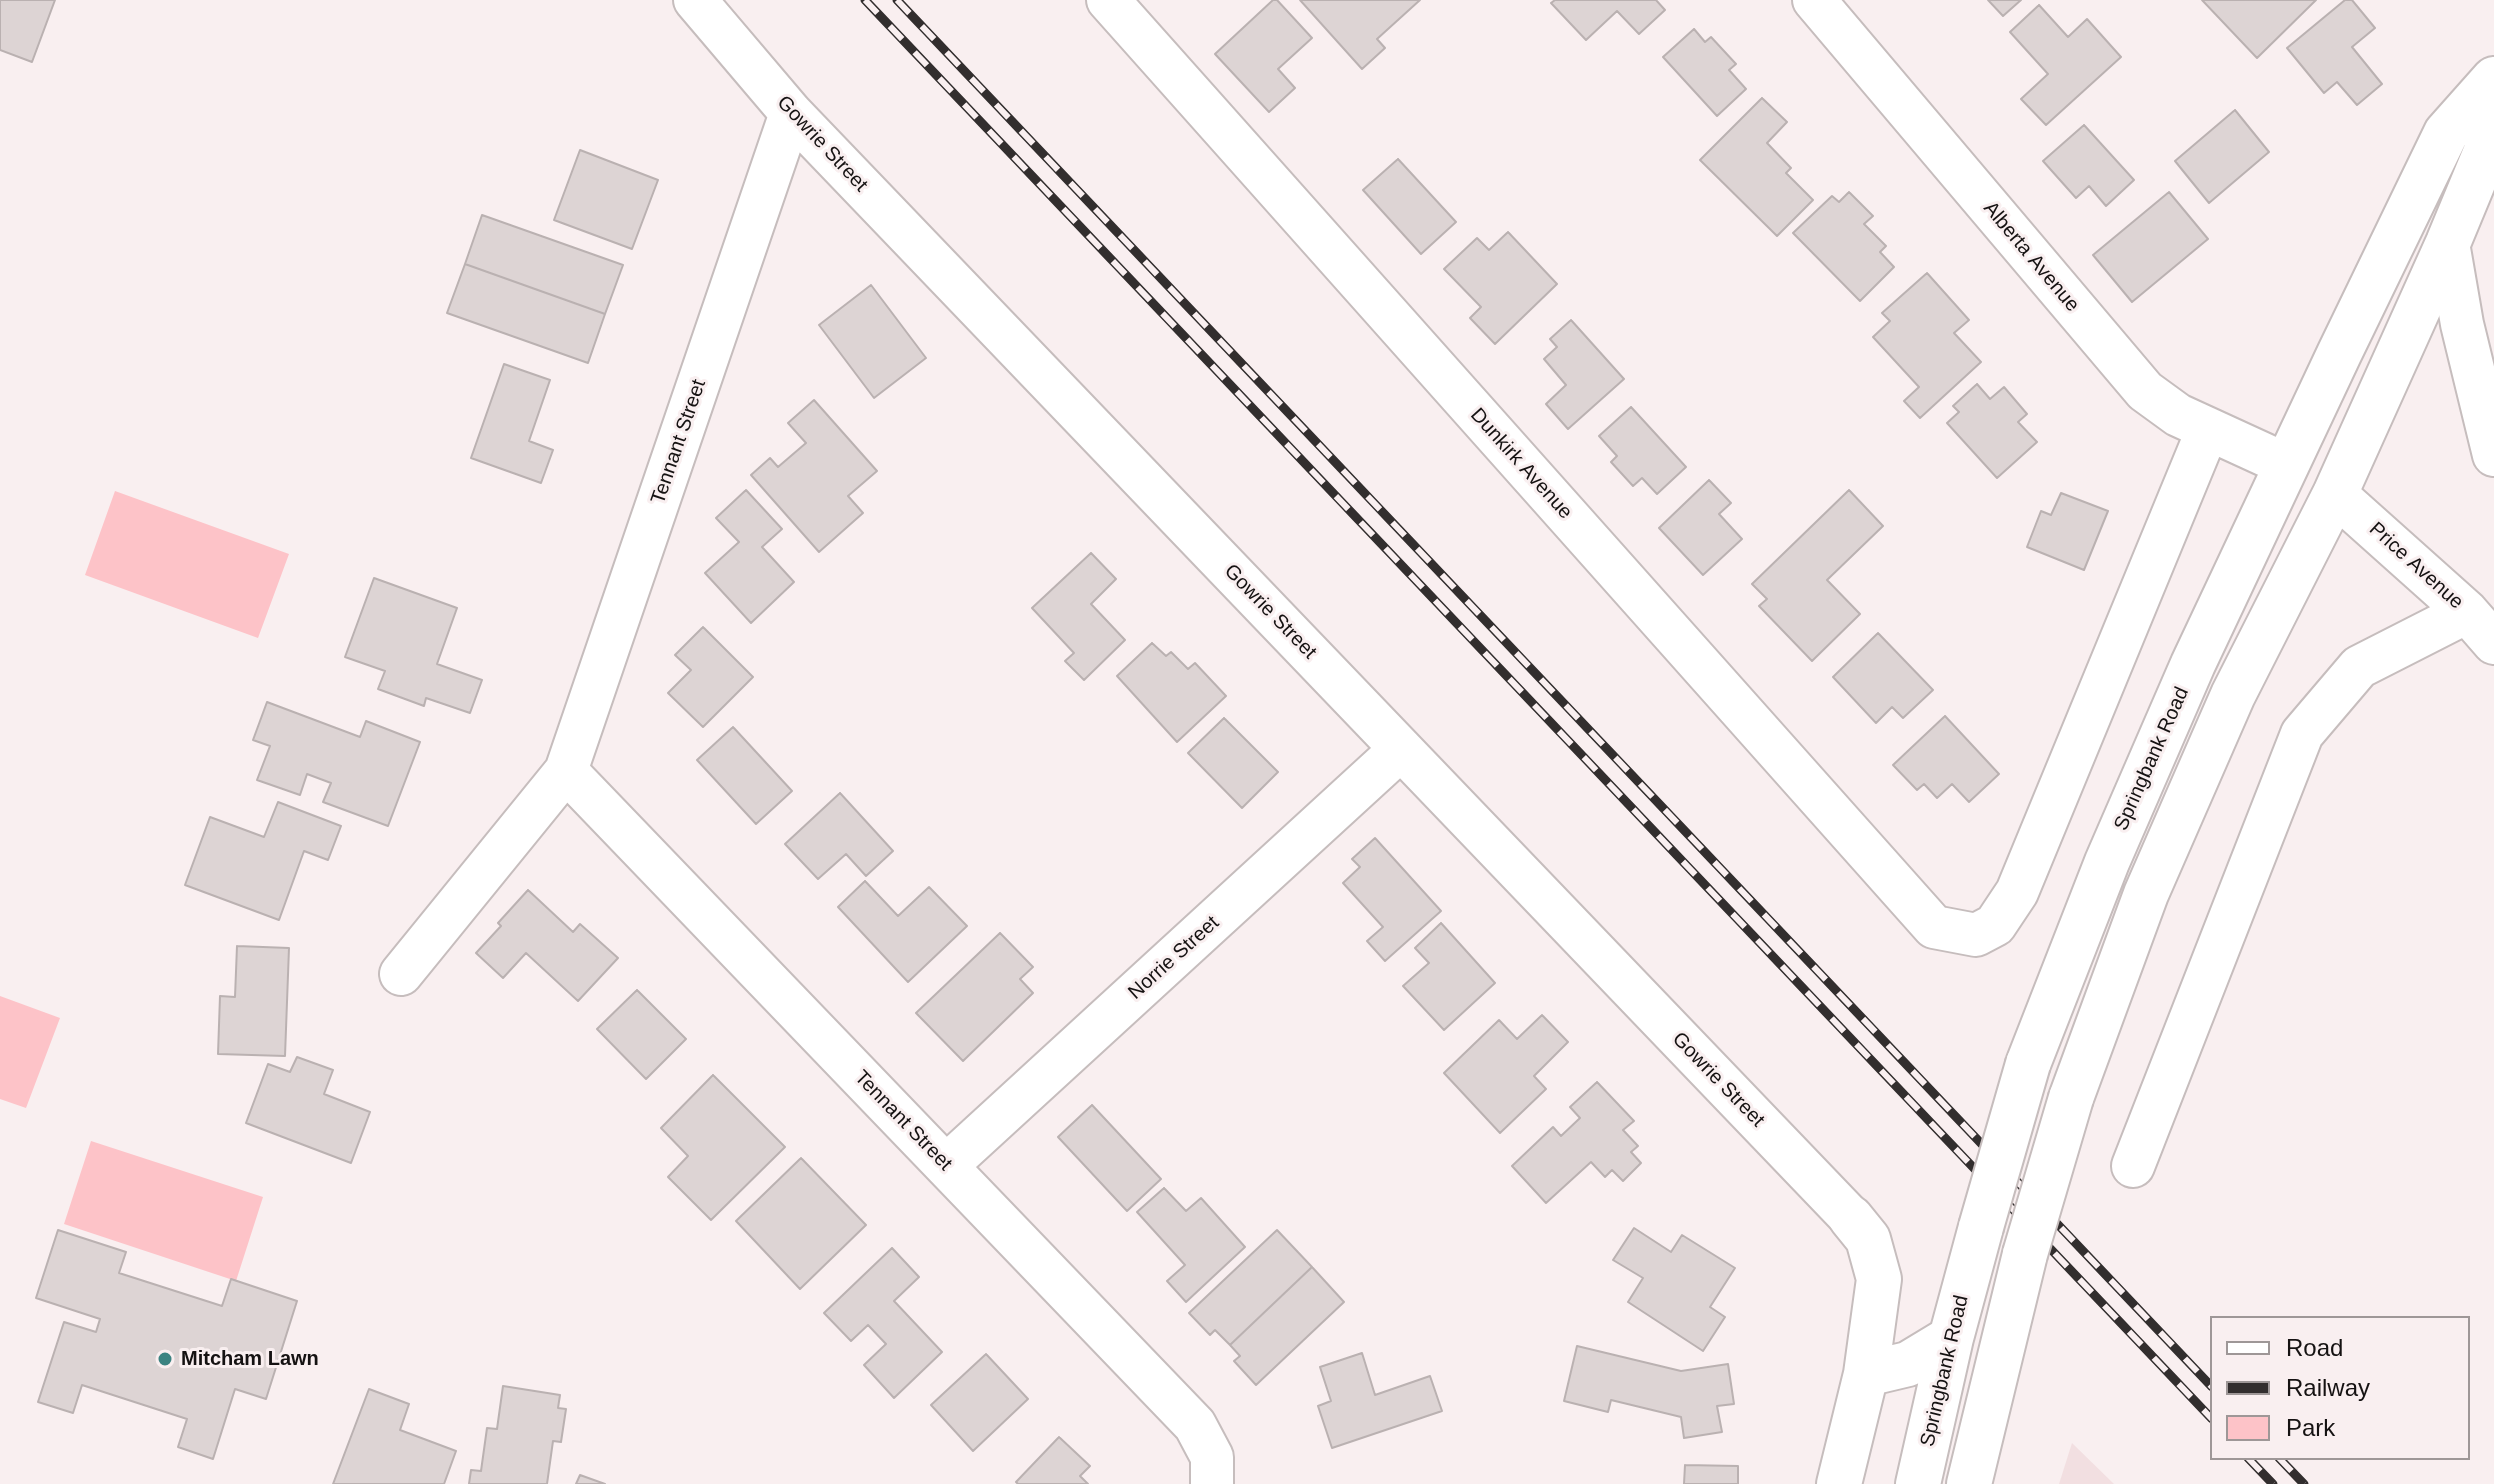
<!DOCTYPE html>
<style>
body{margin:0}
#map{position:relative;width:2494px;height:1484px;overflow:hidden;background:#f9eff0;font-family:Arial,sans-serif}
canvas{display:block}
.legend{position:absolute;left:2210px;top:1316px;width:260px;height:144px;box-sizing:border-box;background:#f9eff0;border:2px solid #9e9797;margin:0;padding:10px 14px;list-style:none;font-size:24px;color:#151212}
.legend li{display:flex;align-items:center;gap:16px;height:40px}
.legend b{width:40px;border:2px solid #9e9797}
</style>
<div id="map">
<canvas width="2494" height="1484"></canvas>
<ul class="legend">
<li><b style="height:10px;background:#fff"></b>Road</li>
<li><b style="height:10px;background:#322e2e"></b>Railway</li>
<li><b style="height:22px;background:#fdc3c8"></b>Park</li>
</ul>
</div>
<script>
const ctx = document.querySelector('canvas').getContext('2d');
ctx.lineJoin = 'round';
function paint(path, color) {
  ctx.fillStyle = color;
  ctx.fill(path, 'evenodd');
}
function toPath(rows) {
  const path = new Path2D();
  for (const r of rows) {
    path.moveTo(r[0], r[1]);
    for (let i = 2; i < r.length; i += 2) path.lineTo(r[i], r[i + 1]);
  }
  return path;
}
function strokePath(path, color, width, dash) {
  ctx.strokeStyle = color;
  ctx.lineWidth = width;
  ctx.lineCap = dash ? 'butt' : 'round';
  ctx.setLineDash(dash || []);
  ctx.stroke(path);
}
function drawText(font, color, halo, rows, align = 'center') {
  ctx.font = font + ' Arial,sans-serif';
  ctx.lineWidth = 6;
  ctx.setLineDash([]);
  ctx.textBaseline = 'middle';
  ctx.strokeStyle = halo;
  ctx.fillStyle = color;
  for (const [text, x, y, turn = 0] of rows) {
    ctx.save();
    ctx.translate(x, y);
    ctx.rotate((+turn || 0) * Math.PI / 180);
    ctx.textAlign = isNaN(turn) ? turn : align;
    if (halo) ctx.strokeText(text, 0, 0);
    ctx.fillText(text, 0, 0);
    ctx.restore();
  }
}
const built = toPath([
 [2072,1443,2114,1484,2059,1484]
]);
const green = toPath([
 [115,491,289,554,258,638,85,575],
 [0,996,60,1018,26,1108,0,1099],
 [91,1141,263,1197,236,1281,64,1224]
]);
const building = toPath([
 [0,0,55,0,32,62,0,50,0,0],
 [1273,0,1277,0,1312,38,1278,69,1295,88,1269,112,1215,54,1273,0],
 [1300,0,1420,0,1377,39,1385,48,1362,69,1300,0],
 [1555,0,1656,0,1665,10,1639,34,1617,11,1586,40,1551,3,1555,0],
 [1988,0,2021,0,2003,16,1988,0],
 [2202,0,2316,0,2257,58,2202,0],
 [2345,0,2352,0,2375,28,2352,47,2382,84,2357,105,2337,82,2324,93,2287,48,2345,0],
 [2039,5,2068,37,2087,19,2121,57,2046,125,2021,99,2048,74,2010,32,2039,5],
 [1694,29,1705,42,1711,37,1736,64,1729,70,1746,89,1717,116,1663,57,1694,29],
 [1762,98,1787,122,1767,143,1791,168,1786,173,1813,200,1777,236,1700,160,1762,98],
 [2235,110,2269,152,2209,203,2175,161,2235,110],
 [2084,125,2134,180,2106,206,2089,186,2076,198,2043,161,2084,125],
 [580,150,658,180,632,249,554,220,580,150],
 [1398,159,1456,222,1421,254,1363,190,1398,159],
 [1849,192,1873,216,1864,224,1886,246,1880,252,1894,267,1860,301,1793,233,1832,196,1839,202,1849,192],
 [2169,192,2208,239,2132,302,2093,255,2169,192],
 [482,215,623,265,605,314,465,264,482,215],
 [1508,232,1557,284,1495,344,1470,318,1481,307,1444,269,1477,238,1489,250,1508,232],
 [465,264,605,314,588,363,447,313,465,264],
 [1927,273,1969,320,1954,333,1981,362,1920,418,1904,401,1919,387,1873,337,1890,321,1882,313,1927,273],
 [871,285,926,358,874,398,819,325,871,285],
 [1571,320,1624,379,1568,429,1546,404,1566,385,1544,359,1557,347,1550,339,1571,320],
 [504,364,550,380,529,441,553,450,541,483,471,458,504,364],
 [1977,384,1990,399,2004,387,2027,414,2018,422,2037,442,1997,478,1947,423,1959,412,1953,406,1977,384],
 [814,400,877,471,848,496,863,513,819,552,751,475,770,458,778,467,806,443,788,423,814,400],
 [1631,407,1686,467,1657,494,1642,478,1633,486,1611,462,1617,456,1599,436,1631,407],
 [1709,480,1731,503,1719,514,1742,539,1703,575,1659,528,1709,480],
 [746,490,782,529,762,547,794,582,751,623,705,573,739,542,716,518,746,490],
 [1849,490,1883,526,1827,580,1860,614,1812,661,1759,606,1767,599,1752,584,1849,490],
 [2061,493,2108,511,2084,570,2027,547,2041,511,2051,515,2061,493],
 [1091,553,1116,579,1091,604,1125,640,1084,680,1065,661,1074,653,1032,608,1091,553],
 [374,578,457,608,437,664,482,680,470,713,426,698,424,706,378,689,385,671,345,657,374,578],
 [703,627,753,677,703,727,668,693,691,670,675,655,703,627],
 [1878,633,1933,690,1903,718,1892,707,1876,723,1833,677,1878,633],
 [1152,643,1166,656,1171,652,1188,669,1195,663,1226,696,1177,742,1117,676,1152,643],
 [267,702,360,737,366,721,420,742,388,826,323,802,331,783,307,774,300,795,257,780,270,746,253,740,267,702],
 [1945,716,1999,774,1969,802,1952,784,1937,798,1924,784,1917,790,1893,765,1945,716],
 [1224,718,1278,772,1242,808,1188,753,1224,718],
 [733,727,792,791,756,824,697,760,733,727],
 [840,793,893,851,866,876,846,854,818,879,785,844,840,793],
 [278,802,341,826,328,860,304,851,279,920,185,885,210,817,264,837,278,802],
 [1375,838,1441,911,1385,961,1367,941,1383,927,1343,883,1360,867,1352,859,1375,838],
 [865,881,898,916,929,887,967,926,908,982,838,907,865,881],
 [528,890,573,932,580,924,618,958,578,1001,526,953,503,978,476,953,501,926,498,923,528,890],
 [1441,923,1495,983,1444,1030,1403,986,1429,963,1415,948,1441,923],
 [1000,933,1033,967,1020,979,1033,993,963,1061,916,1013,1000,933],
 [237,946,289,948,285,1056,218,1054,220,996,235,997,237,946],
 [637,990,686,1039,646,1079,597,1029,637,990],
 [1542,1015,1568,1042,1534,1076,1546,1089,1500,1133,1444,1073,1499,1020,1517,1039,1542,1015],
 [297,1057,333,1070,324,1094,370,1112,351,1163,246,1123,268,1064,290,1072,297,1057],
 [713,1075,785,1147,711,1220,668,1177,688,1156,661,1128,713,1075],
 [1597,1082,1634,1121,1623,1130,1638,1146,1631,1152,1641,1163,1623,1181,1612,1170,1605,1177,1591,1162,1546,1203,1512,1166,1553,1127,1561,1136,1580,1118,1570,1107,1597,1082],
 [1092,1105,1161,1179,1127,1211,1058,1137,1092,1105],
 [801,1158,866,1225,800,1289,736,1221,801,1158],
 [1164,1188,1186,1211,1201,1198,1245,1247,1186,1302,1167,1281,1185,1265,1137,1212,1164,1188],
 [1634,1228,1671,1252,1682,1235,1735,1268,1710,1307,1725,1317,1703,1351,1628,1302,1643,1278,1613,1260,1634,1228],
 [58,1230,126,1252,119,1273,222,1306,231,1279,297,1301,266,1399,235,1389,213,1459,178,1447,187,1419,82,1385,73,1413,38,1402,64,1322,96,1332,100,1319,36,1298,58,1230],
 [1277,1230,1312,1267,1230,1345,1215,1330,1210,1335,1189,1313,1277,1230],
 [892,1248,919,1277,894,1301,942,1352,894,1398,864,1365,886,1344,868,1325,851,1341,824,1313,892,1248],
 [1312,1267,1344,1302,1256,1385,1234,1361,1240,1356,1230,1345,1312,1267],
 [1577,1346,1681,1371,1728,1364,1734,1404,1717,1406,1722,1432,1684,1438,1681,1417,1611,1400,1608,1412,1564,1401,1577,1346],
 [1362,1353,1375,1395,1430,1376,1442,1411,1332,1448,1318,1406,1331,1401,1320,1367,1362,1353],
 [986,1354,1028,1399,973,1451,931,1405,986,1354],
 [503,1386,560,1395,558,1408,566,1409,561,1442,553,1441,547,1484,469,1484,471,1470,481,1471,487,1428,497,1429,503,1386],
 [369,1389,409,1404,400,1430,456,1451,444,1484,333,1484,369,1389],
 [1059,1437,1090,1466,1080,1476,1088,1484,1018,1484,1016,1482,1059,1437],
 [1685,1465,1738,1466,1738,1484,1684,1484,1685,1465],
 [580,1475,605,1484,576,1484,580,1475]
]);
const minor = toPath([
 [695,0,791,113,1851,1218],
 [1108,0,1934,927,1976,935,1995,925,2017,892,2208,429],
 [1814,0,2145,391,2178,415,2287,465],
 [791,113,566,771,1195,1425,1212,1457,1212,1484],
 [2448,243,2462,324,2494,455],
 [2335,494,2467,612,2494,643],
 [401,974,566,771],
 [946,1166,1401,749],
 [2133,1166,2302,734,2359,667,2467,612]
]);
const major = toPath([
 [2028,1064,2107,862,2193,664,2339,354,2446,133,2494,79],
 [2071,1098,2146,894,2233,695,2335,494,2448,243,2487,149,2494,121],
 [1866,1374,1908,1364,1951,1338],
 [1839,1484,1866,1374,1879,1279,1868,1239,1851,1218],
 [1918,1484,1951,1338,1981,1227],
 [1969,1484,2025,1254]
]);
const rail = toPath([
 [865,0,2212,1419],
 [897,0,2212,1387],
 [2248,1458,2273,1484],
 [2279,1458,2304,1484]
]);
const majorBridge = toPath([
 [1981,1227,2028,1064],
 [2025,1254,2071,1098]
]);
const markers = [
 [165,1359,8,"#3b8381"]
];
const streetNames = [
 ["Gowrie Street",822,144,47],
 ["Alberta Avenue",2031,257,50],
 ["Tennant Street",679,442,-71],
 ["Dunkirk Avenue",1521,464,48],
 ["Price Avenue",2416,566,42],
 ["Gowrie Street",1270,612,46],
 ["Springbank Road",2152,759,-66],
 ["Norrie Street",1174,958,-42],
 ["Gowrie Street",1718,1080,46],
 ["Tennant Street",903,1121,46],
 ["Springbank Road",1945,1371,-77]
];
const poiNames = [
 ["Mitcham Lawn",181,1359]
];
paint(built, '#f2dfe1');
paint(green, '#fdc3c8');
paint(building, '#ddd4d4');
strokePath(building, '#bab1b1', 2);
strokePath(minor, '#c6bdbd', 46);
strokePath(major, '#c6bdbd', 48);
strokePath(minor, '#fff', 42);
strokePath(major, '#fff', 44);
strokePath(rail, '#322e2e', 9);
strokePath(rail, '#f9eff0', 6, [18]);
strokePath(majorBridge, '#c6bdbd', 48, []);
strokePath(majorBridge, '#fff', 44);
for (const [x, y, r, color] of markers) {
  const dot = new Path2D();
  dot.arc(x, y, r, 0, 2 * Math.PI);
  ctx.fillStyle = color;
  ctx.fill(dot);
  strokePath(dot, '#f9eff0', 3);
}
drawText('20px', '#151212', '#f9eff0', streetNames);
drawText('bold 20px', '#151212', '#f9eff0', poiNames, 'left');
</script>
